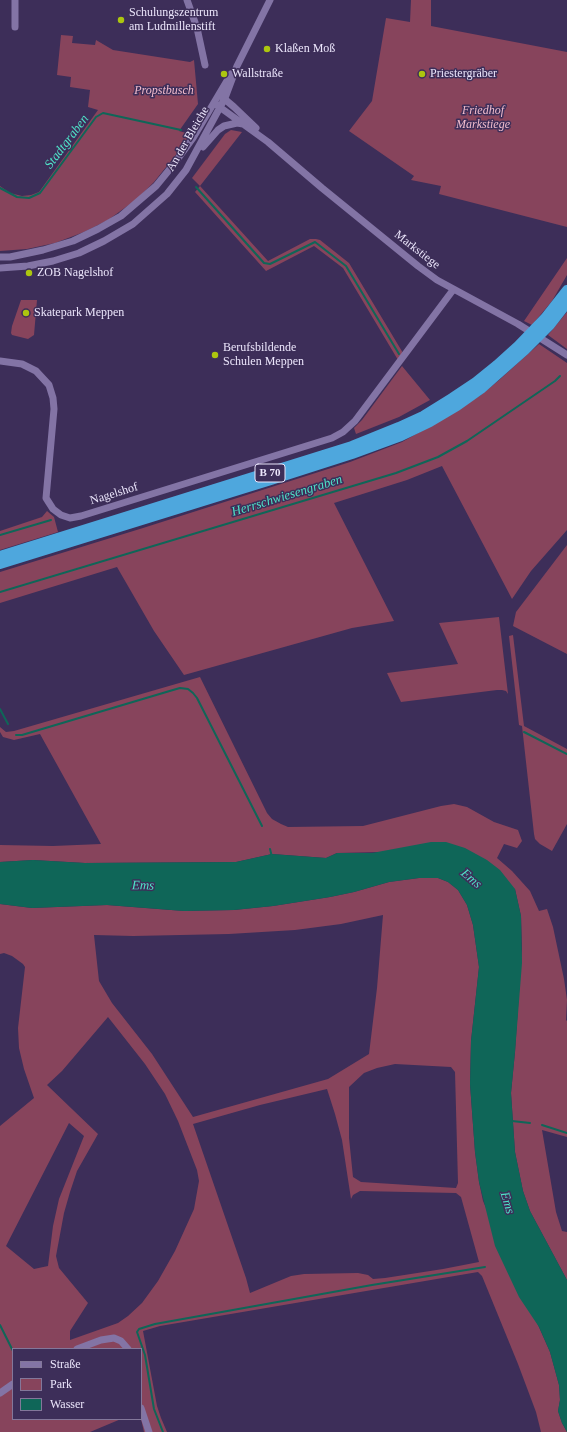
<!DOCTYPE html>
<meta charset="utf-8">
<style>
body{margin:0}
#map{position:relative;width:567px;height:1432px;overflow:hidden;background:#3d2e59;font-family:Georgia,serif}
canvas{display:block}
.legend{position:absolute;left:12px;top:1348px;width:130px;height:72px;box-sizing:border-box;background:#3d2e59;border:1px solid #83779a;margin:0;padding:5px 7px;list-style:none;font-size:12px;color:#ebe5fb}
.legend li{display:flex;align-items:center;gap:8px;height:20px}
.legend b{width:20px;border:1px solid #83779a}
</style>
<div id="map">
<canvas width="567" height="1432"></canvas>
<ul class="legend">
<li><b style="height:5px;background:#8374a5"></b>Straße</li>
<li><b style="height:11px;background:#87445c"></b>Park</li>
<li><b style="height:11px;background:#0f6658"></b>Wasser</li>
</ul>
</div>
<script>
const ctx = document.querySelector('canvas').getContext('2d');
ctx.lineJoin = 'round';
function paint(path, color) {
  ctx.fillStyle = color;
  ctx.fill(path, 'evenodd');
}
function toPath(rows) {
  const path = new Path2D();
  for (const r of rows) {
    path.moveTo(r[0], r[1]);
    for (let i = 2; i < r.length; i += 2) path.lineTo(r[i], r[i + 1]);
  }
  return path;
}
function strokePath(path, color, width, dash) {
  ctx.strokeStyle = color;
  ctx.lineWidth = width;
  ctx.lineCap = dash ? 'butt' : 'round';
  ctx.setLineDash(dash || []);
  ctx.stroke(path);
}
function drawText(font, color, halo, rows, align = 'center') {
  ctx.font = font + ' Georgia,serif';
  ctx.lineWidth = 3;
  ctx.setLineDash([]);
  ctx.textBaseline = 'middle';
  ctx.strokeStyle = halo;
  ctx.fillStyle = color;
  for (const [text, x, y, turn = 0] of rows) {
    ctx.save();
    ctx.translate(x, y);
    ctx.rotate((+turn || 0) * Math.PI / 180);
    ctx.textAlign = isNaN(turn) ? turn : align;
    if (halo) ctx.strokeText(text, 0, 0);
    ctx.fillText(text, 0, 0);
    ctx.restore();
  }
}
const green = toPath([
 [411,0,431,0,431,26,567,52,567,227,439,194,441,186,411,180,414,176,349,131,372,101,386,18,410,22],
 [61,35,73,36,72,43,95,45,96,40,113,50,190,62,194,60,198,104,179,131,190,134,179,151,154,182,137,199,108,220,84,232,55,243,27,249,0,251,0,186,10,193,22,196,31,195,39,192,98,110,88,107,90,90,70,87,71,77,57,75],
 [231,130,242,132,200,186,268,261,310,239,316,239,320,240,349,263,403,353,398,360,343,268,314,246,266,271,195,192,200,186,192,178,225,134],
 [567,258,567,275,552,301,532,325,524,321],
 [21,300,37,300,34,335,28,339,12,335,11,333,12,326],
 [567,312,567,349,548,335],
 [539,344,567,363,567,530,531,571,512,599,442,466,407,480,334,503,394,621,352,628,184,675,154,631,117,567,0,603,0,572,143,528,350,462,402,442,448,416,481,395,498,381],
 [402,366,430,400,399,417,356,434,354,428,362,420],
 [47,511,54,517,58,532,0,550,0,531,42,517],
 [567,545,567,654,513,626,516,612],
 [499,617,508,694,506,691,502,690,497,690,401,702,387,673,458,664,439,623],
 [513,635,524,726,567,749,567,824,552,851,540,844,535,839,534,834,522,726,519,725,509,636],
 [200,677,267,813,272,819,281,824,288,827,363,826,441,806,454,804,467,807,494,822,518,830,522,841,517,848,504,844,497,858,512,871,530,891,539,911,547,909,553,927,564,979,567,1000,566,1020,567,1021,567,1137,542,1130,556,1212,562,1231,567,1232,567,1280,530,1211,523,1191,515,1152,511,1093,515,1052,522,948,521,916,515,889,380,852,337,853,326,858,272,854,236,862,85,863,33,860,0,862,0,845,53,846,101,844,40,734,14,740,3,737,0,732,0,727,6,732,14,731],
 [419,878,438,878,448,882,458,890,467,905,473,925,479,967,471,1041,470,1084,475,1152,479,1182,483,1201,550,1352,559,1385,560,1400,558,1411,562,1423,567,1432,541,1432,536,1412,518,1364,482,1276,478,1272,160,1326,143,1331,157,1406,161,1418,167,1432,144,1432,141,1419,141,1349,13,1349,13,1419,121,1419,90,1432,0,1432,0,1126,34,1098,24,1069,19,1048,18,1028,25,967,23,964,12,956,4,953,0,954,0,904,32,908,107,905,184,911,234,910,273,906,330,897,354,892,389,882],
 [383,915,377,988,369,1054,328,1079,193,1117,152,1054,112,1003,99,981,94,935,133,936,229,934,295,930,341,924],
 [108,1017,145,1064,165,1094,178,1121,197,1170,199,1181,194,1209,175,1251,158,1281,142,1303,128,1316,118,1323,70,1340,70,1331,88,1303,59,1268,56,1256,64,1213,70,1192,77,1171,98,1134,47,1085,62,1071],
 [395,1064,451,1067,455,1072,458,1183,456,1188,361,1182,353,1177,349,1138,349,1087,364,1073,377,1068],
 [327,1089,335,1114,342,1140,351,1199,353,1195,360,1191,456,1193,461,1197,479,1262,443,1269,385,1278,373,1279,368,1275,358,1273,304,1274,291,1276,250,1293,246,1278,193,1124,260,1105],
 [69,1123,84,1136,59,1199,53,1226,48,1266,34,1269,6,1246]
]);
const water = toPath([
 [431,842,446,842,465,848,487,860,500,870,515,889,521,916,522,963,515,1052,511,1093,515,1152,523,1191,530,1211,567,1280,567,1432,562,1423,558,1411,560,1400,559,1385,550,1352,539,1327,519,1297,495,1246,479,1182,475,1152,470,1084,471,1041,479,967,473,925,467,905,458,890,448,882,438,878,419,878,389,882,354,892,330,897,273,906,234,910,184,911,107,905,32,908,0,904,0,862,33,860,85,863,236,862,272,854,326,858,337,853,372,853]
]);
const stream = toPath([
 [196,187,264,263,270,264,315,242,346,266,399,354],
 [0,188,17,197,29,198,40,193,96,117,103,113,181,130],
 [0,535,51,520],
 [0,592,396,473,438,457,467,441,555,381,560,376],
 [0,709,8,724],
 [524,732,567,754],
 [16,735,22,735,173,690,180,688,188,689,193,693,197,698,262,826],
 [270,849,272,857],
 [512,1121,530,1123],
 [542,1125,567,1133],
 [0,1325,13,1351],
 [113,1349,114,1349],
 [163,1432,154,1409,145,1355,137,1332,139,1329,155,1324,372,1285,485,1267]
]);
const minor = toPath([
 [187,0,197,28,205,65],
 [15,27,15,0],
 [221,96,234,107,256,128],
 [214,103,268,142,322,188,418,266,437,280,518,324,567,355],
 [203,147,218,130,224,126,237,123,243,124],
 [0,257,10,257,43,250,73,241,98,229,121,216,156,186,174,164,193,138,231,74],
 [0,268,28,266,53,261,79,253,104,241,133,224,167,194,186,170,225,98,237,66,270,0],
 [0,361,22,364,36,371,49,385,53,398,54,409,46,498,53,509,61,515,70,518,81,516,332,438,343,432,355,421,453,290],
 [77,1349,101,1340,114,1338,121,1341,128,1349],
 [0,1393,13,1384],
 [141,1408,149,1432]
]);
const highway = toPath([
 [0,556,352,446,399,427,423,416,452,398,476,382,497,365,518,346,545,318,567,290],
 [0,564,271,480,352,454,401,436,430,422,457,406,481,389,525,350,550,325,567,303]
]);
const markers = [
 [121,20,4,"#adc60f"],
 [267,49,4,"#adc60f"],
 [224,74,4,"#adc60f"],
 [422,74,4,"#adc60f"],
 [29,273,4,"#adc60f"],
 [26,313,4,"#adc60f"],
 [215,355,4,"#adc60f"]
];
const shields = [
 [270,473,30]
];
const shieldNames = [
 ["B 70",270,473]
];
const poiNames = [
 ["Schulungszentrum",129,13],
 ["am Ludmillenstift",129,27],
 ["Klaßen Moß",275,49],
 ["Wallstraße",232,74],
 ["Priestergräber",430,74],
 ["ZOB Nagelshof",37,273],
 ["Skatepark Meppen",34,313],
 ["Berufsbildende",223,348],
 ["Schulen Meppen",223,362]
];
const parkNames = [
 ["Propstbusch",164,91],
 ["Friedhof",483,111],
 ["Markstiege",483,125]
];
const streetNames = [
 ["An der Bleiche",188,139,-60],
 ["Markstiege",417,250,38],
 ["Nagelshof",114,494,-17]
];
const waterNames = [
 ["Stadtgraben",67,142,-53],
 ["Herrschwiesengraben",287,496,-17],
 ["Ems",471,879,41],
 ["Ems",143,886,1],
 ["Ems",507,1203,73]
];
paint(green, '#87445c');
paint(water, '#0f6658');
strokePath(stream, '#0f6658', 2);
strokePath(minor, '#8374a5', 7);
strokePath(highway, '#4ea7dd', 10);
for (const [x, y, r, color] of markers) {
  const dot = new Path2D();
  dot.arc(x, y, r, 0, 2 * Math.PI);
  ctx.fillStyle = color;
  ctx.fill(dot);
  strokePath(dot, '#3d2e59', 1.5);
}
for (const [x, y, w] of shields) {
  const box = new Path2D();
  box.roundRect(x - w / 2, y - 9, w, 18, 3);
  ctx.fillStyle = '#3d2e59';
  ctx.fill(box);
  strokePath(box, '#ebe5fb', 1);
}
drawText('bold 11px', '#ebe5fb', null, shieldNames);
drawText('12px', '#ebe5fb', '#3d2e59', poiNames, 'left');
drawText('italic 12px', '#f3bdcd', '#3d2e59', parkNames);
drawText('12px', '#ebe5fb', '#3d2e59', streetNames);
drawText('italic 13px', '#4fe3c8', '#3d2e59', waterNames);
</script>
